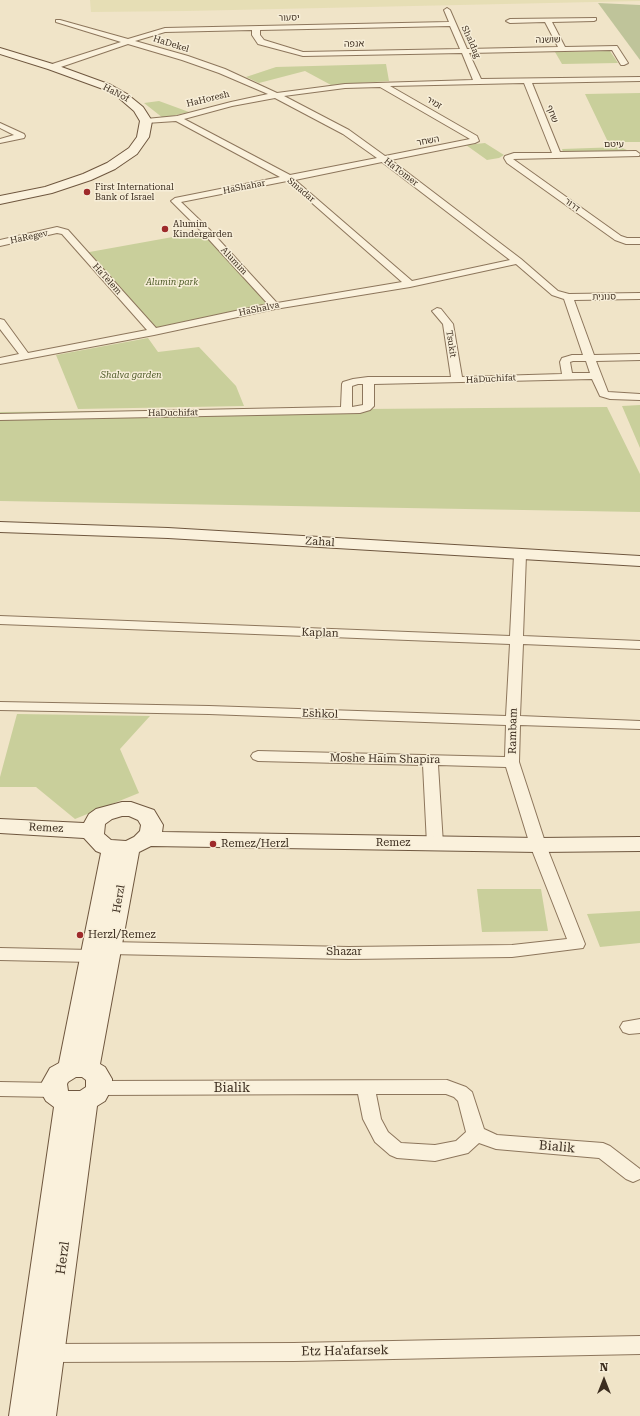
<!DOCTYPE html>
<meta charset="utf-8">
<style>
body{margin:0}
#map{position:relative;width:640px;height:1416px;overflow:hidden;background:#f0e4c8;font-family:"Roboto Serif",serif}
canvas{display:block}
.north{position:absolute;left:584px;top:1360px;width:40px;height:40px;-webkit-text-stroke:3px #f7eed8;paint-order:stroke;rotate:0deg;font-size:11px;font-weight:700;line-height:16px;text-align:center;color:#3d2e20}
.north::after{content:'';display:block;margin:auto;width:14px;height:18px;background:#3d2e20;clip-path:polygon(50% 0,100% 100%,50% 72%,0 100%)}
</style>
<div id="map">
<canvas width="640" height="1416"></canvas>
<div class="north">N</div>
</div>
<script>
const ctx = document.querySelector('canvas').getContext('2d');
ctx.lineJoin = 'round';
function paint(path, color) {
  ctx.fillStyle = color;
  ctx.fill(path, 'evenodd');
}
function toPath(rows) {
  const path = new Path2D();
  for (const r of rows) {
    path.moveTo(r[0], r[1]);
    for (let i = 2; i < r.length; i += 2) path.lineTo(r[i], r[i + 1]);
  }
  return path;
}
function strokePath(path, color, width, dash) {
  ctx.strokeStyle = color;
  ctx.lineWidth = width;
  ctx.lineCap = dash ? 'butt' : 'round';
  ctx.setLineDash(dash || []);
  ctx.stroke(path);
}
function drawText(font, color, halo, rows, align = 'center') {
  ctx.font = font + ' "Roboto Serif","Noto Sans Hebrew",serif';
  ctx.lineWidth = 3;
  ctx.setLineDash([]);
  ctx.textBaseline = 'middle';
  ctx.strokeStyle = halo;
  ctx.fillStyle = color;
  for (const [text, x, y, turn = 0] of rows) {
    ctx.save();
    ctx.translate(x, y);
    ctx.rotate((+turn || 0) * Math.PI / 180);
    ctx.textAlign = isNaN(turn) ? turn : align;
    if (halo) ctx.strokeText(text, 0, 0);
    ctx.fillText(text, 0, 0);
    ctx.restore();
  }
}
const farmland = toPath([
 [90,0,640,0,640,1,187,11,91,12]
]);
const green = toPath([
 [610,51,618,63,562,64,555,52],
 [386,64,389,81,331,85,305,71,259,83,246,77,276,67],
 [640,93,640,142,608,142,585,94],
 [159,101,189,112,163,118,144,103],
 [485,143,504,155,499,158,487,160,466,145],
 [620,147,627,150,626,151,568,152,563,152,562,149],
 [206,231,275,306,154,332,84,253],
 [148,338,158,352,199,347,236,386,244,406,78,409,56,355],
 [640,405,640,448,622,406],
 [607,407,640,474,640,512,0,501,0,412],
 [17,714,150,716,120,749,139,793,75,819,36,787,0,787,0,777],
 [477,889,541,889,548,931,482,932],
 [640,911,640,943,600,947,587,914]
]);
const cemetery = toPath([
 [598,3,640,5,640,60]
]);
const street = toPath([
 [447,8,450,10,467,49,558,47,545,22,510,23,506,21,510,19,596,18,596,20,594,21,552,22,565,47,617,46,628,63,624,65,621,65,612,50,469,53,481,79,640,77,640,81,532,83,560,152,636,151,640,154,639,156,513,159,621,236,627,238,640,238,640,244,626,244,615,240,507,163,504,158,505,156,514,153,552,153,524,83,390,86,477,136,479,141,475,143,391,160,521,259,558,291,569,294,640,293,640,299,574,300,594,355,640,354,640,360,596,361,608,392,640,394,640,400,610,399,600,396,592,379,374,384,374,406,370,410,360,413,0,420,0,414,341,407,342,384,343,382,353,379,368,377,451,377,443,324,432,311,437,308,441,309,453,324,462,377,562,374,560,362,562,358,572,355,583,355,564,299,552,295,516,264,410,287,275,309,154,335,0,364,0,358,19,354,0,329,0,319,4,320,28,353,147,330,62,234,57,233,0,246,0,240,57,227,68,230,156,328,268,304,203,233,171,201,175,198,280,177,176,121,146,123,142,121,146,119,177,116,231,102,268,94,219,73,182,60,128,44,55,69,49,69,49,65,121,42,56,22,56,20,60,20,128,39,165,28,449,22,444,10,447,8],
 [450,26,460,49,303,52,264,40,260,35,260,30,450,26],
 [252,30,252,35,258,44,303,56,462,53,473,80,345,84,277,93,225,69,188,56,135,41,165,32,252,30],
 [380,87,470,139,385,156,349,130,284,96,345,88,380,87],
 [275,98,343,134,377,158,290,175,184,119,232,106,275,98],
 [382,162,510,260,412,281,295,180,382,162],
 [287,181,402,282,277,303,209,229,181,202,287,181],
 [573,361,586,361,590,373,572,373,570,362,573,361],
 [358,384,363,384,363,405,352,407,352,386,358,384],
 [0,123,24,134,25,136,24,138,0,143,0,139,14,135,0,128,0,123],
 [520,551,524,552,526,555,523,636,640,641,640,649,523,644,520,716,640,721,640,729,520,725,519,762,546,845,585,944,583,948,512,957,349,959,110,954,104,952,102,948,104,944,110,942,349,947,512,945,567,939,530,845,506,767,438,765,443,844,440,848,435,849,430,848,427,844,423,765,258,761,253,759,251,756,253,753,258,751,505,757,506,725,209,714,0,710,0,702,209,706,506,716,510,644,0,624,0,616,510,636,514,555,516,552,520,551],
 [0,948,91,950,97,952,99,956,97,960,91,962,0,960,0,948],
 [640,1019,640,1033,629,1034,623,1032,620,1027,623,1022,640,1019],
 [447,1080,466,1087,472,1092,484,1129,497,1135,603,1143,610,1146,640,1169,640,1179,633,1182,626,1179,599,1158,496,1149,479,1143,468,1153,435,1161,397,1158,390,1155,375,1142,363,1119,358,1094,99,1095,93,1093,90,1088,93,1083,99,1081,447,1080],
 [376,1094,446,1094,454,1097,458,1101,466,1132,456,1141,435,1145,401,1143,388,1132,381,1119,376,1094],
 [0,1082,54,1083,60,1085,63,1090,60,1095,54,1097,0,1096,0,1082],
 [640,1336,640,1354,294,1361,50,1362,43,1360,40,1353,43,1346,50,1344,294,1343,640,1336]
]);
const secondary = toPath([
 [0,48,56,65,111,85,127,94,143,107,152,121,149,137,137,154,115,169,91,180,52,193,0,204,0,196,45,187,83,174,107,163,129,148,137,137,140,121,134,111,119,98,103,89,48,69,0,54,0,48],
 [0,522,168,528,640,556,640,566,168,538,0,532,0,522],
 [122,802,131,802,154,810,163,825,162,832,538,838,640,837,640,851,538,852,151,846,139,852,100,1064,105,1067,112,1079,112,1088,105,1101,97,1106,56,1416,9,1416,54,1107,46,1101,42,1094,41,1084,50,1068,59,1063,101,853,96,851,84,838,0,833,0,819,84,823,89,814,96,809,122,802],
 [122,816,129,816,138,820,141,825,140,831,134,837,126,841,111,840,104,834,105,824,112,819,122,816],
 [76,1077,82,1077,86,1080,86,1087,80,1091,68,1091,67,1084,68,1082,76,1077]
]);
const markers = [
 [87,192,4,"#9e2a2b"],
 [165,229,4,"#9e2a2b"],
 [213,844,4,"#9e2a2b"],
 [80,935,4,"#9e2a2b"]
];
const farStreetnames = [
 ["יסעור",289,18,-1],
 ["שושנה",548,40,-1],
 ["Shaldag",471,42,66],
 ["HaDekel",171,44,17],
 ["אנפה",354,44,-1],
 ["HaNof",116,93,28],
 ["HaHoresh",208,99,-14],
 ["זמיר",434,103,31],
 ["שחף",552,114,68],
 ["השחר",428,141,-11],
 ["עיטם",614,144],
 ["HaTomer",401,172,37],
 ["HaShahar",244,187,-11],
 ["Smadar",301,190,40],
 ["דרור",572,205,36],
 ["HaRegev",29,237,-12],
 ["Alumim",234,261,47],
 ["HaTelem",107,279,48],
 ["סנונית",604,297,-1],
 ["HaShalva",259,309,-12],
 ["Tsukit",451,344,81],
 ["HaDuchifat",491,379,-3],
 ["HaDuchifat",173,413,-1]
];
const farPoinames = [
 ["First International",95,187],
 ["Bank of Israel",95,197],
 ["Alumim",173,224],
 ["Kindergarden",173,234]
];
const farParknames = [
 ["Alumin park",172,282],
 ["Shalva garden",131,375]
];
const streetNames = [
 ["Zahal",320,542,4],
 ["Kaplan",320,633,2],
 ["Eshkol",320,714,2],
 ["Rambam",513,731,-89],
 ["Moshe Haim Shapira",385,759,1],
 ["Remez",46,828,3],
 ["Remez",393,843],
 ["Herzl",119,899,-80],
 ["Shazar",344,952]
];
const poiNames = [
 ["Remez/Herzl",221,844],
 ["Herzl/Remez",88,935]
];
const nearStreetnames = [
 ["Bialik",232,1088],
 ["Bialik",557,1147,5],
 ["Herzl",63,1258,-82],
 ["Etz Ha'afarsek",345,1351,-1]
];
paint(farmland, '#e6deb5');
paint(green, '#c9cf9b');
paint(cemetery, '#bfc49a');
strokePath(street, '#8d765c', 2);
strokePath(secondary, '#6f573f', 2);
paint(street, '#faf1dc');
paint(secondary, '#faf1dc');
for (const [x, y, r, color] of markers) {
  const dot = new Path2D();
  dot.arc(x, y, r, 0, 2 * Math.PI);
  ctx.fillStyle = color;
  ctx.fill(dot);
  strokePath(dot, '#f7eed8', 1.5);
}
drawText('9px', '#3d2e20', '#f7eed8', farStreetnames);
drawText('9px', '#3d2e20', '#f7eed8', farPoinames, 'left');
drawText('italic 9px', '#4d5a26', '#f7eed8', farParknames);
drawText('11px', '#3d2e20', '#f7eed8', streetNames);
drawText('11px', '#3d2e20', '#f7eed8', poiNames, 'left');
drawText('13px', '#3d2e20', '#f7eed8', nearStreetnames);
</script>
